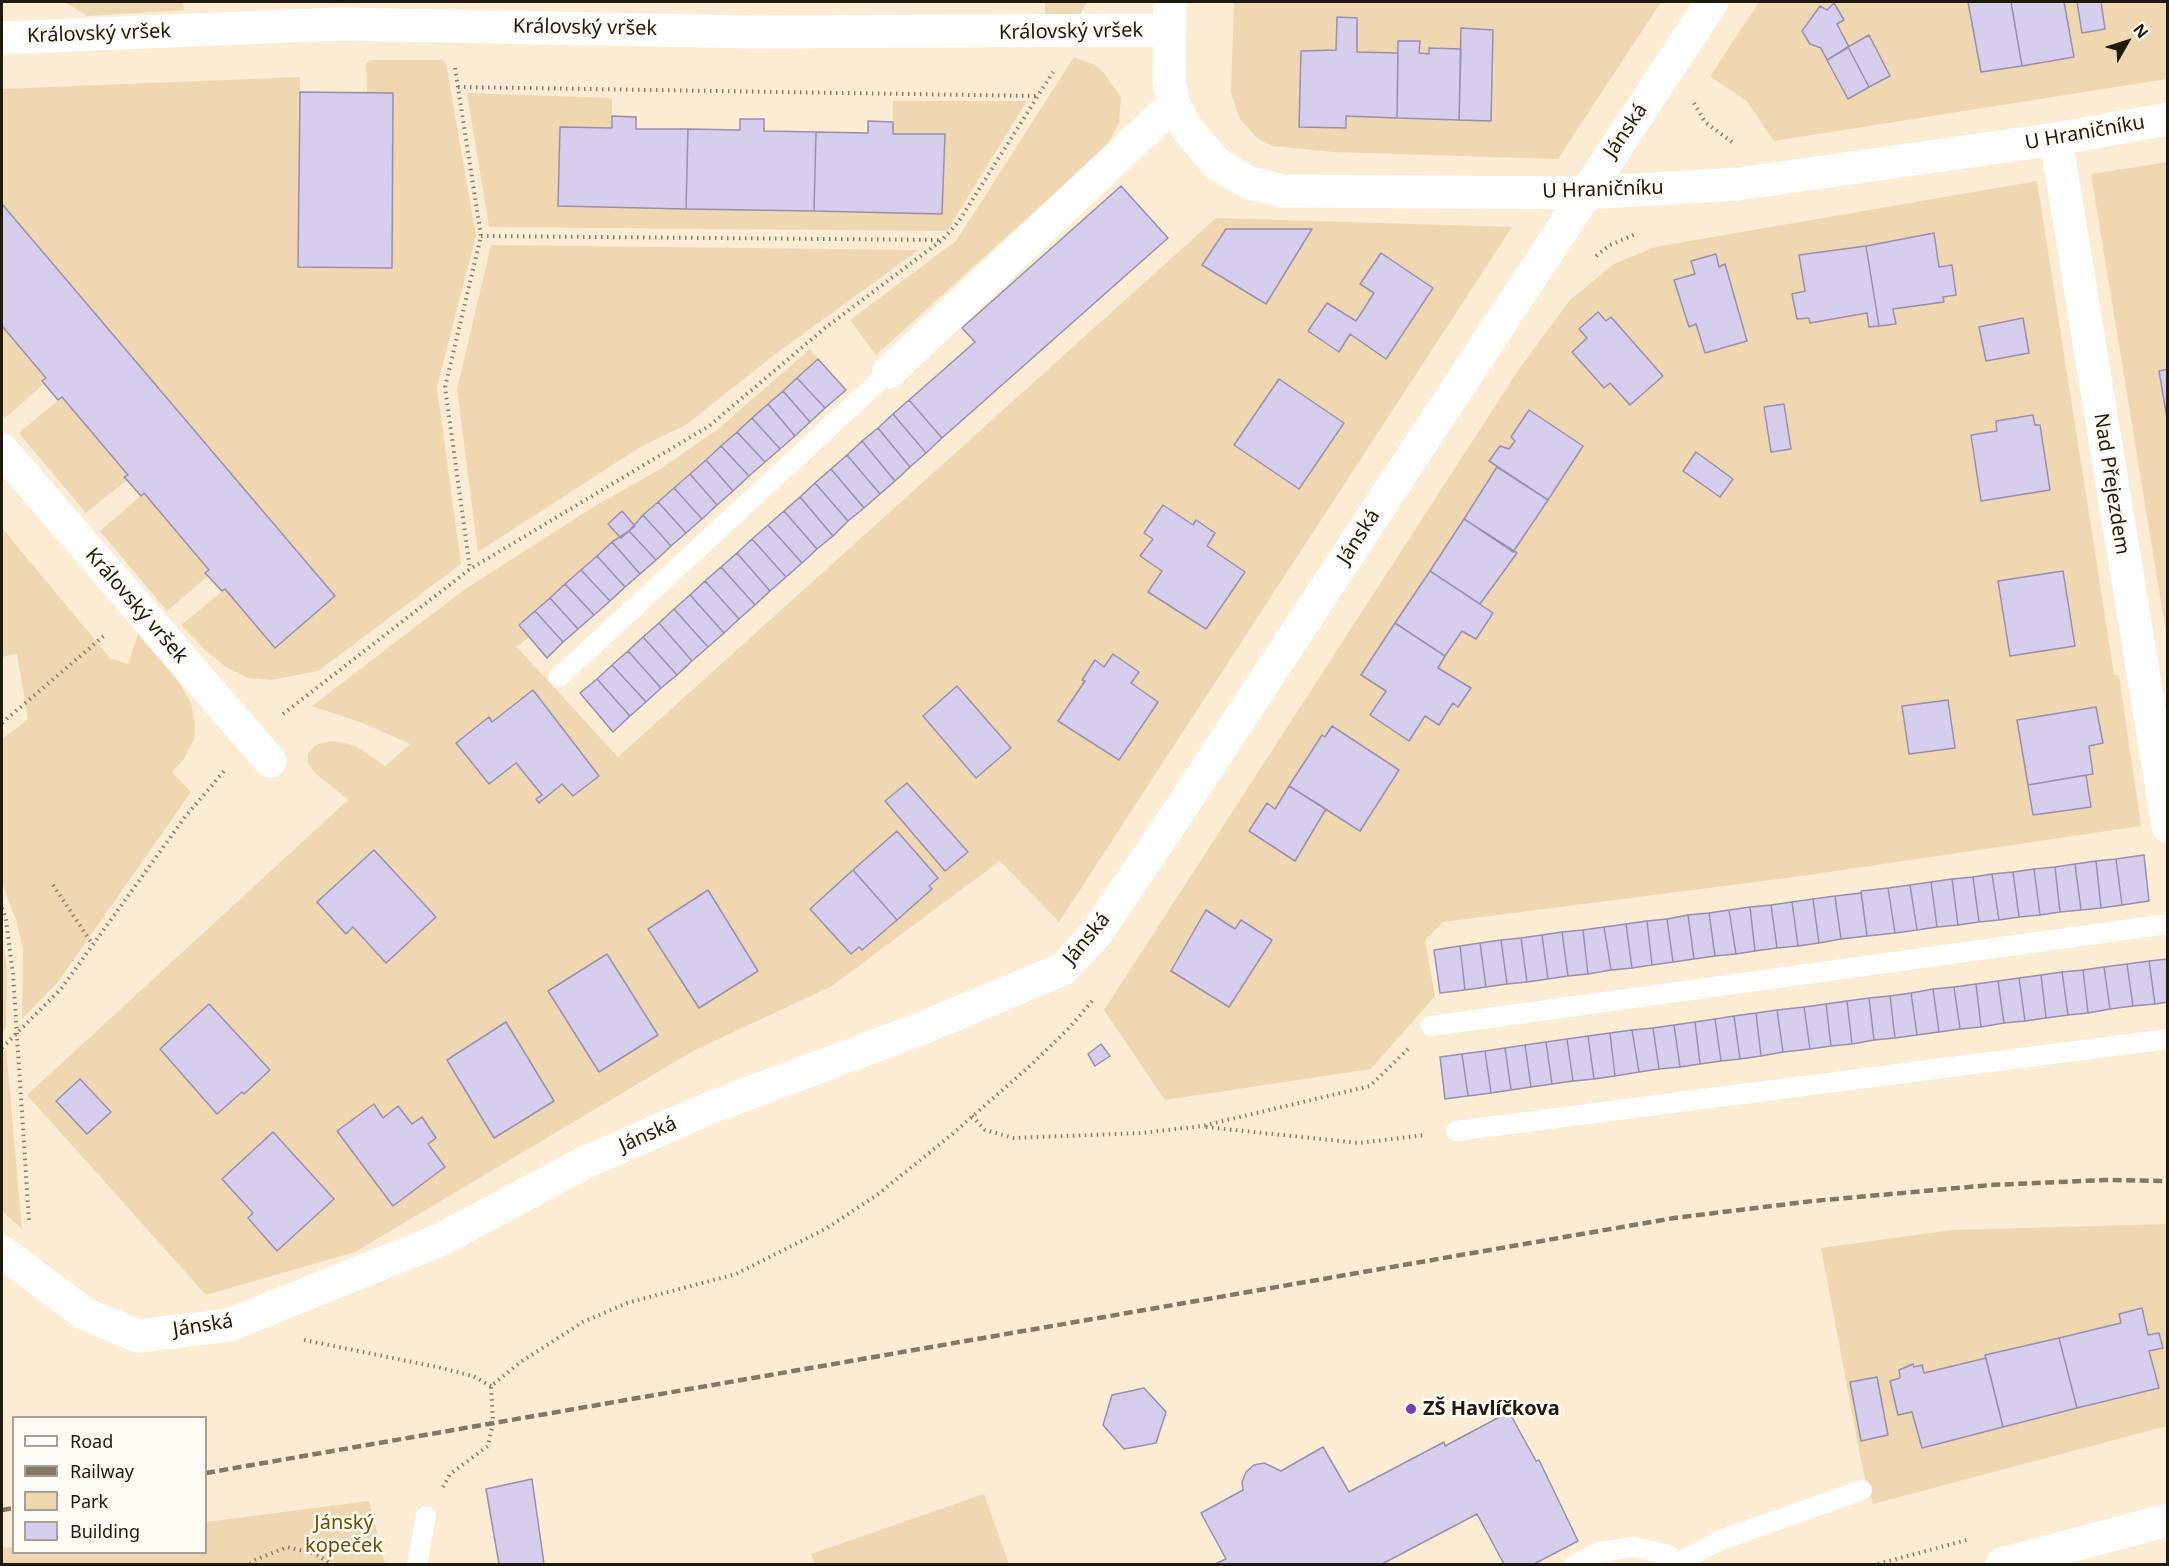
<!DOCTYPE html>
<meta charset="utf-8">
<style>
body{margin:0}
#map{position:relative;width:2169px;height:1566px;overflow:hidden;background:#fcecd4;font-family:"Noto Sans",sans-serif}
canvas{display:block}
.frame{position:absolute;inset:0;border:3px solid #20190e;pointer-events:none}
.legend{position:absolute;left:12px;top:1416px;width:195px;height:138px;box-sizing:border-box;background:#fffbf5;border:2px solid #a6a199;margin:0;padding:8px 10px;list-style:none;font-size:18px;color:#20190e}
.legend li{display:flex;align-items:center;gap:12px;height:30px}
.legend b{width:30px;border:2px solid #a6a199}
.north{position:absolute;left:2097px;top:12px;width:60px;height:60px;-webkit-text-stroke:4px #fffbf5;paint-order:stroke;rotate:51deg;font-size:16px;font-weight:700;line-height:24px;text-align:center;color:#20190e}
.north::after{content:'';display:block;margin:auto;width:21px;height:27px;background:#20190e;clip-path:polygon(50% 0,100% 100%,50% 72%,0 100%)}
</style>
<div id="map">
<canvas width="2169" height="1566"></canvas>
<div class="frame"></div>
<ul class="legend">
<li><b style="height:8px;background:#fff"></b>Road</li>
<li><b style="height:8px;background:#837868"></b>Railway</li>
<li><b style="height:16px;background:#efd7b2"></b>Park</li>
<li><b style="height:16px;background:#d7cded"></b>Building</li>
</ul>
<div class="north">N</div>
</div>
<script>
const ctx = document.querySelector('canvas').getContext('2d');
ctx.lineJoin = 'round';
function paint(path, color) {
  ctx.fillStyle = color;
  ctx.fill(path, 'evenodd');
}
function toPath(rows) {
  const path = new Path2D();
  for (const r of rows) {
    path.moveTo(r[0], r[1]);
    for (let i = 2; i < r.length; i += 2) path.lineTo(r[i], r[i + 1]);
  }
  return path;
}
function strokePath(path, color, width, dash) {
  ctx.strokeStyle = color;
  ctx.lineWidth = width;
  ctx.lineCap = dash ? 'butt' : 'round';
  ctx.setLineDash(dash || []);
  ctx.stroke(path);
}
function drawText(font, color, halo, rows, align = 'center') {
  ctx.font = font + ' "Noto Sans",sans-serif';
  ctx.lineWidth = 5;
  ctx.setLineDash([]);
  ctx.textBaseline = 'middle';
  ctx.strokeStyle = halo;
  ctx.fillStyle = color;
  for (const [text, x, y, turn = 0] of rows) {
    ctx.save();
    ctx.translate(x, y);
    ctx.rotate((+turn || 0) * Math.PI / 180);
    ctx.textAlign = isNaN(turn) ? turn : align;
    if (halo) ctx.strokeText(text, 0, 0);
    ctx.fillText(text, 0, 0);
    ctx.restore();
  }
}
const green = toPath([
 [64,2,183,2,184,10,88,16],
 [1045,2,1087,2,1079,16,1045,15],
 [1234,2,1661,2,1558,159,1333,152,1273,146,1258,139,1240,119,1231,93],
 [1759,2,2167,2,2167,79,1774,141,1747,101,1710,76],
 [1074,57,1095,65,1104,73,1121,97,1119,123,1107,146,876,355,850,320,956,241],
 [371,60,443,60,446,63,476,236,437,387,461,564,318,671,271,680,248,678,226,667,204,649,181,625,225,589,335,596,2,204,2,89,300,77,298,267,392,268,393,94,367,93,366,63],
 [467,93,612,98,612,128,559,206,942,214,945,135,893,134,893,101,1027,101,947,231,489,227],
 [2167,162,2167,639,2091,174],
 [2037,181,2114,674,2119,676,2141,826,1802,876,1443,922,1425,940,1435,996,1371,1069,1165,1100,1104,1010,1521,366,1570,300,1614,264,1655,247],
 [1216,218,1512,227,1059,922,1000,861,832,986,693,1051,355,1252,206,1295,27,1095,348,800,315,773,308,763,308,754,315,745,332,741,345,743,357,747,385,766,410,744,365,724,312,706,465,589,595,506,662,468,718,429,810,349,818,359,519,625,529,637,517,647,618,757],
 [491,245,919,250,778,352,686,425,642,446,478,552,457,389],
 [2,326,46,378,43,381,45,383,5,418,2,413],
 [62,397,128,475,125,477,127,480,86,513,19,433],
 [144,493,209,570,206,573,208,576,167,611,100,531],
 [2,528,110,658,128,664,138,634,178,681,191,703,195,722,194,739,184,759,172,772,191,792,58,982,22,1019,23,949,16,920,2,883,2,739,28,719,17,654,2,657],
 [2,933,7,969,6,1029,2,1032],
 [6,1049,22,1229,2,1211,2,1053],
 [2167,1224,2167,1426,1873,1504,1863,1471,1821,1248,1952,1230],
 [984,1494,1009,1564,815,1564,811,1554],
 [369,1501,385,1564,2,1564,2,1548,13,1547,14,1552,206,1552,206,1522]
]);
const building = toPath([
 [1968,2,2011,2,2022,66,1981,72,1968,2],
 [2011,2,2064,2,2074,57,2022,66,2011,2],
 [2077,2,2101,2,2105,29,2082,33,2077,2],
 [1834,3,1844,20,1837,24,1849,47,1827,60,1821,48,1810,44,1802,31,1820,6,1827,10,1834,3],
 [1337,17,1357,18,1357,52,1398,53,1397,118,1346,116,1346,128,1299,127,1301,51,1336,50,1337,17],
 [1461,28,1493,30,1491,121,1459,120,1461,28],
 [1869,35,1890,76,1869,87,1848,47,1869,35],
 [1398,41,1420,41,1419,53,1429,54,1429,48,1461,49,1459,120,1397,118,1398,41],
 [1848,47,1869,87,1848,99,1827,60,1848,47],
 [300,92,393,93,392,268,298,267,300,92],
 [612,116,636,117,636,129,688,129,686,209,558,206,560,127,612,128,612,116],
 [740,119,764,119,764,131,816,132,814,211,686,209,688,129,740,130,740,119],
 [868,121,893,122,893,134,945,134,942,214,814,211,816,132,868,133,868,121],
 [1121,186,1168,238,942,438,909,400,975,342,962,328,1121,186],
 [2,204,335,596,275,648,225,589,222,591,208,576,205,573,209,570,144,493,141,496,127,480,124,477,128,475,62,397,58,400,42,381,46,378,2,326,2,204],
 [1226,229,1312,229,1266,304,1202,265,1226,229],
 [1934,233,1939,267,1952,265,1956,295,1943,297,1944,302,1893,309,1896,324,1879,326,1866,246,1934,233],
 [1866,246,1879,326,1869,327,1867,313,1810,323,1809,318,1797,319,1792,294,1805,291,1799,255,1866,246],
 [1381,253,1433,288,1386,359,1350,334,1339,352,1308,331,1327,303,1356,321,1374,293,1360,284,1381,253],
 [1716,254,1719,267,1725,264,1747,341,1705,353,1696,324,1689,327,1674,280,1695,274,1691,261,1716,254],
 [1598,312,1606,321,1611,317,1663,376,1630,405,1610,383,1604,388,1572,352,1587,338,1579,329,1598,312],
 [2023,318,2029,353,1986,361,1979,327,2023,318],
 [818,359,846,390,825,408,797,378,818,359],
 [2168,369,2168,424,2159,371,2168,369],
 [797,378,825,408,810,422,783,391,797,378],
 [1279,379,1344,423,1299,489,1234,445,1279,379],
 [783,391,810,422,795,436,768,404,783,391],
 [909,400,942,438,926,453,893,414,909,400],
 [768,404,795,436,780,449,752,418,768,404],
 [1784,404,1791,449,1771,452,1764,407,1784,404],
 [1529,410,1583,446,1548,500,1489,461,1500,446,1509,449,1515,441,1511,437,1529,410],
 [893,414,926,453,910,467,878,428,893,414],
 [2033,415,2035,425,2040,425,2050,490,1981,501,1971,435,1997,431,1996,421,2033,415],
 [752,418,780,449,765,462,737,432,752,418],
 [878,428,910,467,895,481,862,441,878,428],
 [737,432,765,462,749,476,721,446,737,432],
 [862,441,895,481,880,494,847,455,862,441],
 [721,446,749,476,733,491,706,460,721,446],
 [1696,452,1733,479,1720,497,1683,471,1696,452],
 [847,455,880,494,864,508,831,469,847,455],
 [706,460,733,491,717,505,690,474,706,460],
 [1497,467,1548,500,1513,552,1464,519,1497,467],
 [831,469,864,508,848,521,815,483,831,469],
 [690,474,717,505,702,519,674,488,690,474],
 [815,483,848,521,833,536,800,497,815,483],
 [674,488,702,519,686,533,658,502,674,488],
 [800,497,833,536,817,549,784,511,800,497],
 [658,502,686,533,671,546,643,515,658,502],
 [1163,505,1193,525,1196,520,1215,533,1207,546,1245,572,1206,629,1148,592,1162,571,1140,556,1153,539,1144,533,1163,505],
 [622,511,635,526,621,538,608,524,622,511],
 [784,511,817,549,802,563,768,525,784,511],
 [643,515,671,546,656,560,629,531,643,515],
 [1464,519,1517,553,1480,604,1430,571,1464,519],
 [768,525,802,563,786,577,752,539,768,525],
 [629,531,656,560,640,574,612,542,629,531],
 [752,539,786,577,770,591,737,553,752,539],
 [612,542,640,574,625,587,597,556,612,542],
 [737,553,770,591,755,605,721,567,737,553],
 [597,556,625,587,610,601,581,570,597,556],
 [721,567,755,605,739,619,705,581,721,567],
 [581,570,610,601,594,615,565,584,581,570],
 [1430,571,1493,613,1476,639,1462,631,1445,656,1395,623,1430,571],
 [2063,571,2075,646,2010,656,1998,581,2063,571],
 [705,581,739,619,724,633,690,595,705,581],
 [565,584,594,615,578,629,550,598,565,584],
 [690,595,724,633,708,647,674,609,690,595],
 [550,598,578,629,563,642,535,611,550,598],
 [674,609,708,647,692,661,659,623,674,609],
 [535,611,563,642,547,658,519,625,535,611],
 [659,623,692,661,677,675,643,637,659,623],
 [1395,623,1445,656,1438,668,1471,688,1458,707,1453,703,1439,725,1425,716,1409,741,1370,715,1386,691,1361,675,1395,623],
 [643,637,677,675,661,688,628,651,643,637],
 [628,651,661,688,646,702,612,665,628,651],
 [1113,654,1139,672,1131,683,1158,702,1119,760,1058,721,1085,681,1082,680,1095,660,1104,667,1113,654],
 [612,665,646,702,630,716,597,679,612,665],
 [597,679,630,716,613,732,580,693,597,679],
 [957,686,1011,748,976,778,923,716,957,686],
 [533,690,599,776,573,796,562,784,539,803,536,799,542,795,516,763,489,784,456,743,489,717,492,722,533,690],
 [1948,700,1955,748,1909,754,1902,706,1948,700],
 [2096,707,2103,743,2089,746,2093,774,2028,785,2017,720,2096,707],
 [1332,726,1399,770,1360,831,1289,786,1322,735,1325,737,1332,726],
 [2086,775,2091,807,2033,815,2028,785,2086,775],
 [907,783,968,852,945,871,885,801,907,783],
 [1289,786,1326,809,1295,861,1249,831,1267,803,1275,809,1289,786],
 [897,831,938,878,929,886,932,889,897,920,853,870,897,831],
 [374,850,436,917,386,963,353,927,346,934,317,902,374,850],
 [2144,855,2149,901,2122,905,2116,859,2144,855],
 [2116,859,2122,905,2101,908,2096,861,2116,859],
 [2096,861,2101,908,2081,910,2075,864,2096,861],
 [2075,864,2081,910,2060,912,2055,867,2075,864],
 [2055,867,2060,912,2040,915,2034,869,2055,867],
 [2034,869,2040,915,2019,917,2013,872,2034,869],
 [853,870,897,920,862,950,859,947,851,954,810,909,853,870],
 [2013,872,2019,917,1999,920,1992,874,2013,872],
 [1992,874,1999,920,1979,922,1973,877,1992,874],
 [1973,877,1979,922,1958,925,1952,879,1973,877],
 [1952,879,1958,925,1937,927,1931,882,1952,879],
 [1931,882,1937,927,1917,930,1910,885,1931,882],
 [1910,885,1917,930,1895,933,1888,888,1910,885],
 [1888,888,1895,933,1867,936,1861,891,1888,888],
 [708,890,758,971,699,1008,648,929,708,890],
 [1861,893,1867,936,1841,939,1835,896,1861,893],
 [1835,896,1841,939,1819,943,1813,899,1835,896],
 [1813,899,1819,943,1798,946,1792,902,1813,899],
 [1792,902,1798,946,1777,948,1771,905,1792,902],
 [1771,905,1777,948,1755,951,1750,907,1771,905],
 [1750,907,1755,951,1736,954,1729,910,1750,907],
 [1206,910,1235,929,1241,920,1272,940,1229,1007,1171,971,1206,910],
 [1729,910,1736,954,1715,956,1709,913,1729,910],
 [1709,913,1715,956,1694,959,1688,915,1709,913],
 [1688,915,1694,959,1673,962,1667,919,1688,915],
 [1667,919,1673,962,1652,965,1647,921,1667,919],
 [1647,921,1652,965,1632,968,1626,924,1647,921],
 [1626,924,1632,968,1611,970,1604,927,1626,924],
 [1604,927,1611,970,1588,974,1583,930,1604,927],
 [1583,930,1588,974,1568,976,1562,932,1583,930],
 [1562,932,1568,976,1548,979,1542,935,1562,932],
 [1542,935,1548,979,1527,982,1521,938,1542,935],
 [1521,938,1527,982,1507,984,1501,940,1521,938],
 [1501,940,1507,984,1486,987,1480,943,1501,940],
 [1480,943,1486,987,1465,990,1460,946,1480,943],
 [1460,946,1465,990,1440,993,1434,950,1460,946],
 [607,954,658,1035,599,1072,548,991,607,954],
 [2168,959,2168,1002,2155,1004,2149,961,2168,959],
 [2149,961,2155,1004,2133,1006,2127,964,2149,961],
 [2127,964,2133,1006,2110,1009,2104,967,2127,964],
 [2104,967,2110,1009,2088,1013,2083,970,2104,967],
 [2083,970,2088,1013,2068,1015,2062,972,2083,970],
 [2062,972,2068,1015,2046,1018,2041,975,2062,972],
 [2041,975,2046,1018,2025,1021,2019,978,2041,975],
 [2019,978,2025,1021,2004,1023,1998,981,2019,978],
 [1998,981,2004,1023,1981,1027,1976,984,1998,981],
 [1976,984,1981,1027,1960,1029,1954,987,1976,984],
 [1954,987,1960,1029,1939,1032,1933,989,1954,987],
 [1933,989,1939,1032,1917,1035,1911,993,1933,989],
 [1911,993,1917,1035,1895,1038,1890,996,1911,993],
 [1890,996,1895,1038,1874,1040,1869,998,1890,996],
 [1869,998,1874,1040,1852,1044,1847,1001,1869,998],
 [1847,1001,1852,1044,1831,1046,1826,1004,1847,1001],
 [209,1004,270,1070,244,1094,242,1092,217,1114,160,1049,209,1004],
 [1826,1004,1831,1046,1810,1049,1804,1007,1826,1004],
 [1804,1007,1810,1049,1783,1052,1777,1010,1804,1007],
 [1777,1010,1783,1052,1761,1056,1756,1013,1777,1010],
 [1756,1013,1761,1056,1740,1059,1734,1016,1756,1013],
 [1734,1016,1740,1059,1721,1061,1715,1019,1734,1016],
 [1715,1019,1721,1061,1700,1064,1695,1022,1715,1019],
 [506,1022,554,1101,494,1138,447,1060,506,1022],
 [1695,1022,1700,1064,1680,1067,1674,1025,1695,1022],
 [1674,1025,1680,1067,1659,1069,1653,1028,1674,1025],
 [1653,1028,1659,1069,1639,1072,1632,1030,1653,1028],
 [1632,1030,1639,1072,1615,1076,1610,1033,1632,1030],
 [1610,1033,1615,1076,1594,1079,1588,1036,1610,1033],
 [1588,1036,1594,1079,1573,1081,1567,1039,1588,1036],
 [1567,1039,1573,1081,1552,1084,1546,1042,1567,1039],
 [1546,1042,1552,1084,1531,1087,1525,1045,1546,1042],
 [1101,1044,1110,1056,1095,1066,1088,1054,1101,1044],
 [1525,1045,1531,1087,1511,1090,1505,1048,1525,1045],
 [1505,1048,1511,1090,1491,1093,1485,1051,1505,1048],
 [1485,1051,1491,1093,1468,1096,1462,1054,1485,1051],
 [1462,1054,1468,1096,1445,1099,1440,1057,1462,1054],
 [80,1079,111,1112,87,1134,56,1101,80,1079],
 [374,1104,383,1118,398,1106,412,1124,422,1117,436,1138,428,1144,445,1167,393,1206,337,1131,374,1104],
 [273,1132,334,1199,277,1251,248,1218,253,1213,222,1179,273,1132],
 [2142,1308,2148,1335,2159,1333,2163,1348,2149,1351,2159,1388,2077,1408,2059,1338,2121,1323,2119,1314,2142,1308],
 [2059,1338,2077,1408,2003,1427,1985,1355,2059,1338],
 [1986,1358,2003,1427,1922,1448,1912,1412,1898,1415,1890,1381,1900,1378,1899,1370,1913,1364,1914,1367,1922,1365,1924,1373,1986,1358],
 [1877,1377,1888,1435,1861,1441,1850,1382,1877,1377],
 [1144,1388,1166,1412,1156,1443,1124,1449,1103,1425,1112,1395,1144,1388],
 [1509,1412,1536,1461,1539,1460,1578,1541,1534,1564,1504,1564,1477,1514,1382,1564,1215,1564,1226,1559,1201,1513,1243,1490,1242,1482,1246,1472,1254,1465,1264,1463,1281,1471,1323,1447,1349,1492,1444,1442,1445,1446,1509,1412],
 [532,1479,544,1564,499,1564,486,1489,532,1479]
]);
const path = toPath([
 [455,68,481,236,445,387,470,569],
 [458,87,1037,96],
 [1694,103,1705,122,1732,142],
 [481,236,942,240],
 [1596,256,1610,245,1636,234],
 [283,714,470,569,709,426,825,328,942,240,959,221,1053,72],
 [2,723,106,634],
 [53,885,93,945],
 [2,908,6,920,13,974,29,1221],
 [2,1048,61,989,185,817,224,771],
 [972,1116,985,1130,1014,1138,1142,1133,1202,1126,1370,1086,1408,1049],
 [1206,1127,1359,1143,1425,1135],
 [304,1340,437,1367,473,1376,491,1386],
 [443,1487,450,1474,488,1446,493,1423,491,1386,522,1361,583,1322,627,1303,736,1274,827,1228,877,1195,950,1136,1031,1065,1070,1027,1092,1001],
 [250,1564,255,1560,287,1547,316,1554,331,1564],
 [1878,1564,1970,1539]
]);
const service = toPath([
 [559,677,889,372],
 [1431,1026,2168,924],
 [1456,1131,2168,1039],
 [1681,1561,1721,1540,1862,1490],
 [417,1564,426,1516],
 [1575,1564,1599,1552,1634,1547,1665,1554,1684,1564]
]);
const minor = toPath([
 [1170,2,1169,82,1174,104,1185,126,1216,163,1247,182,1283,191,1585,193,1738,184,2056,139,2168,119],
 [2,38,338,24,755,32,1169,30],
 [2056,139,2168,826],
 [889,372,1174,104],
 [2,450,270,761],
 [2,1252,85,1314,138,1336,229,1325,440,1240,586,1162,712,1107,920,1029,1063,969,1097,932,1173,820,1712,2]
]);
const tertiary = toPath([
 [2002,1564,2168,1520]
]);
const rail = toPath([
 [206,1473,1674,1218,1813,1201,1991,1185,2105,1180,2168,1181],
 [2,1510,14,1508]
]);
const markers = [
 [1411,1409,6,"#713fb7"]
];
const streetNames = [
 ["Královský vršek",585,28,1],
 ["Královský vršek",1071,32,-1],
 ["Královský vršek",99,34,-2],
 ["Jánská",1626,131,-56],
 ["U Hraničníku",2085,133,-10],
 ["U Hraničníku",1603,190,-2],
 ["Nad Přejezdem",2111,484,81],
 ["Jánská",1359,537,-57],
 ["Královský vršek",136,606,49],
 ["Jánská",1087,939,-50],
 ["Jánská",648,1135,-24],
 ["Jánská",203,1326,-9]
];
const poiNames = [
 ["ZŠ Havlíčkova",1423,1409]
];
const parkNames = [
 ["Jánský",344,1523],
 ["kopeček",344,1546]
];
paint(green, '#efd7b2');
paint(building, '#d7cded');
strokePath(building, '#988fad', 1.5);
strokePath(path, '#897e6d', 4, [1.5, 4.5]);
strokePath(service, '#fff', 20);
strokePath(minor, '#fff', 33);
strokePath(tertiary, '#fff', 33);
strokePath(rail, '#837868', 4.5, [9, 4.5]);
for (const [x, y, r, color] of markers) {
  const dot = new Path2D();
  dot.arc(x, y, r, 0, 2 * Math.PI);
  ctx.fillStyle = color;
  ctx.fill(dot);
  strokePath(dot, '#fffbf5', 2);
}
drawText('20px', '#20190e', '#fffbf5', streetNames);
drawText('bold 20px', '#20190e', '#fffbf5', poiNames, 'left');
drawText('20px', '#714d01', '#fffbf5', parkNames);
</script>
